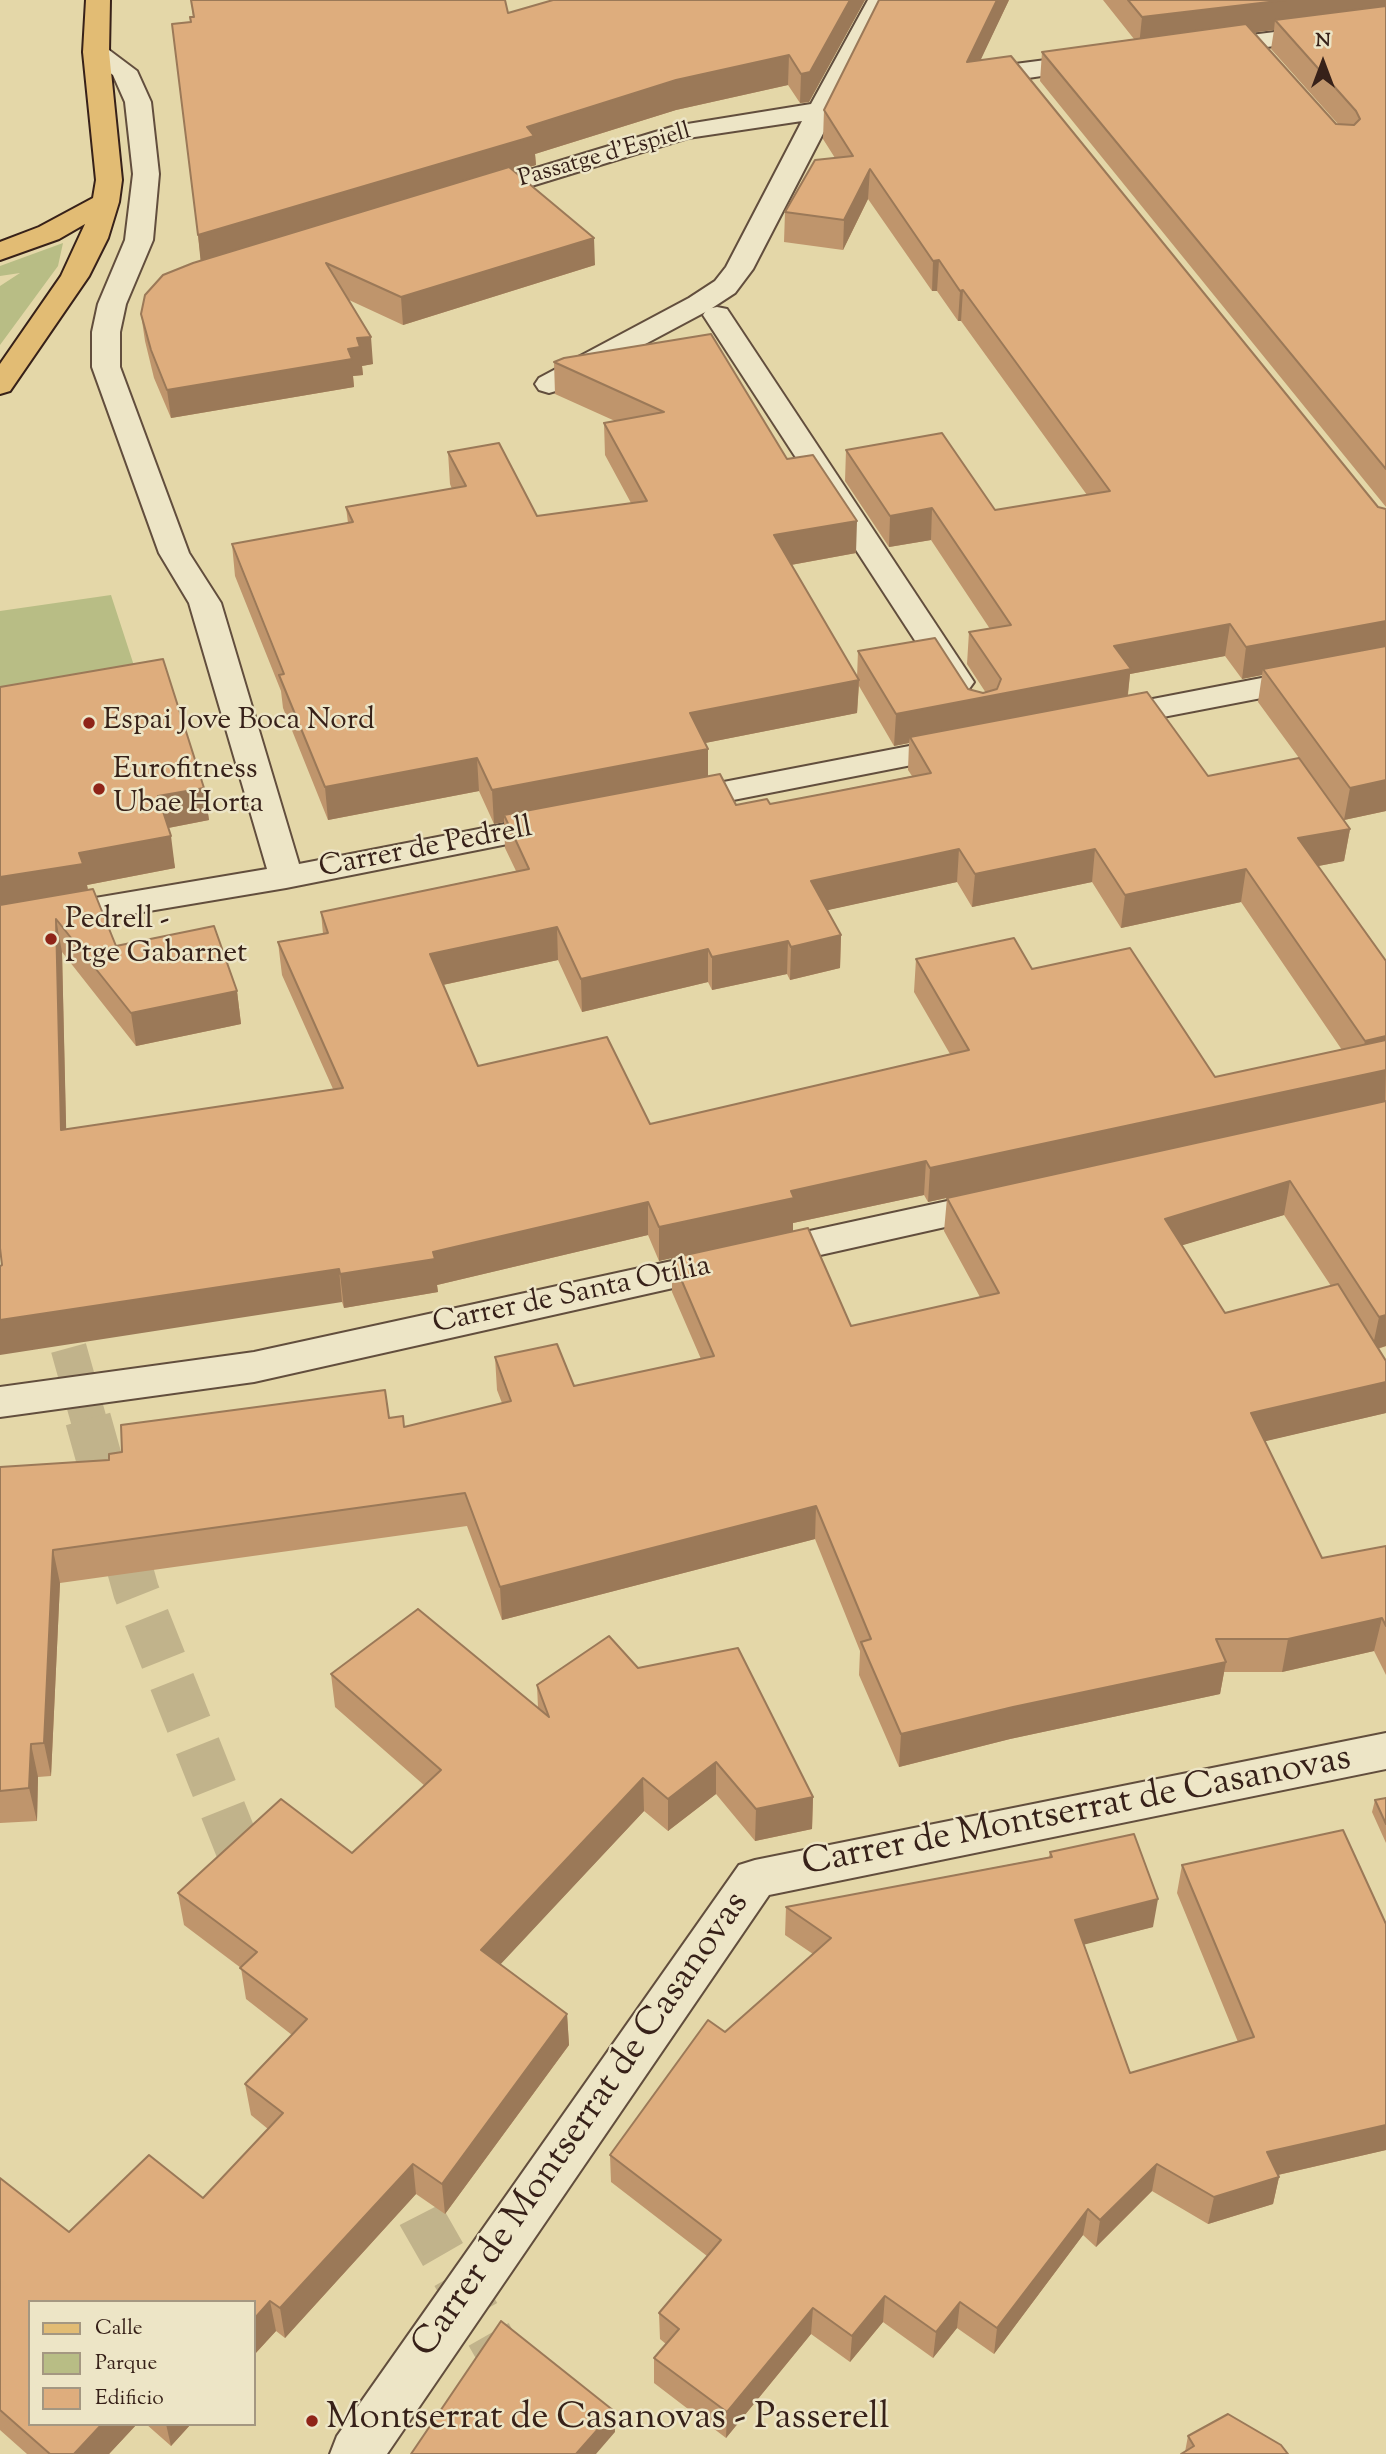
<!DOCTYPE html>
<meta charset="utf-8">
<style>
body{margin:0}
#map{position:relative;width:1386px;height:2454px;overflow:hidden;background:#e4d7a8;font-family:"Sorts Mill Goudy",serif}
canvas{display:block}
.legend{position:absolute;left:28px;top:2300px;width:228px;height:126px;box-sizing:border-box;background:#ede5c6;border:2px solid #a49781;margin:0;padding:9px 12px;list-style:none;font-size:21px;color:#372119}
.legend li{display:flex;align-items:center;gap:14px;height:35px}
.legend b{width:35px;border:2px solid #a49781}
.north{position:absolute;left:1288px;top:28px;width:70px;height:70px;-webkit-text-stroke:5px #ede5c6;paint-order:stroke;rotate:0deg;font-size:19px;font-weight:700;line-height:28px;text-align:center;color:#372119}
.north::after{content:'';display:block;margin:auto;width:24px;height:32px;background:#372119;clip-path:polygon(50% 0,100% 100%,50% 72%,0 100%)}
</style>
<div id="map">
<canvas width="1386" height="2454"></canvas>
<ul class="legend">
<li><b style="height:9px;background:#e2bc74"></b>Calle</li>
<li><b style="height:19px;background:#b8bd85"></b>Parque</li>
<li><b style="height:19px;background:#dead7d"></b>Edificio</li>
</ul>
<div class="north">N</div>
</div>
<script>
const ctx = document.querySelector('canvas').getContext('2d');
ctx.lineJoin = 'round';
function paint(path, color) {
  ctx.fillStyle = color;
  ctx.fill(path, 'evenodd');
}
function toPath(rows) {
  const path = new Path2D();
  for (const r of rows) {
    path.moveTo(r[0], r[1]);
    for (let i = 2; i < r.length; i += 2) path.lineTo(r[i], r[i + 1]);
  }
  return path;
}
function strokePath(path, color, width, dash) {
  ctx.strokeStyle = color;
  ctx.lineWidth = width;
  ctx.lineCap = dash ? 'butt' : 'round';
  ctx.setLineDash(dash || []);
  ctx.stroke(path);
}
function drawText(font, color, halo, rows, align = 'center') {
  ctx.font = font + ' "Sorts Mill Goudy",serif';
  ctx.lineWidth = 5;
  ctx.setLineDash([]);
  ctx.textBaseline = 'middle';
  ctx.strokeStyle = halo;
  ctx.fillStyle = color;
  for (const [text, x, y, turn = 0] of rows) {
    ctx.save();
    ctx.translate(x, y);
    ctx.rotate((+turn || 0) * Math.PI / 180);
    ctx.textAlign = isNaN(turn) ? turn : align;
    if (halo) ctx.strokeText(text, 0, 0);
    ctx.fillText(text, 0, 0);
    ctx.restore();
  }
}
const green = toPath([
 [63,243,58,266,0,345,0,286,20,273,0,276,0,266],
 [111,595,139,681,0,704,0,611]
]);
const primaryTunnelFar1 = toPath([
 [54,1296,89,1421]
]);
const primaryTunnel = toPath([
 [88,1419,136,1591,255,1891],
 [389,2153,421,2216,557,2454]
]);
const pedestrian = toPath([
 [717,307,727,309,731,315,974,682,969,689,958,692,947,689,942,682,703,315,707,309,717,307]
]);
const minor = toPath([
 [868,0,892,0,753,269,735,293,709,310,559,390,549,393,539,390,535,384,539,378,689,298,715,281,726,267,802,121,688,138,476,203,467,201,463,195,467,189,675,126,811,104,868,0],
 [1386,18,1386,32,1211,54,1202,52,1199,47,1202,42,1211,40,1386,18],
 [96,44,105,47,137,71,151,102,159,174,153,240,126,304,120,332,120,367,189,553,221,603,299,864,556,814,568,818,573,825,568,832,286,888,0,936,0,914,267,869,189,603,159,553,92,367,92,332,98,304,125,240,133,174,125,102,113,75,83,52,87,47,96,44],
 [1092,54,1101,57,1105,62,1101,67,1015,80,1006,77,1002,72,1006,67,1015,64,1092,54],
 [1386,654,1386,674,1106,728,1094,725,1090,718,1094,711,1106,708,1386,654],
 [961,736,973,739,977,746,973,753,677,811,665,808,660,801,665,794,677,791,961,736],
 [998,1190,1012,1194,1017,1203,1012,1212,254,1382,0,1417,0,1387,254,1352,998,1190],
 [1386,1733,1386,1769,769,1895,387,2454,330,2454,337,2436,739,1865,755,1860,1386,1733]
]);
const primary = toPath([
 [86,0,110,0,109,52,122,180,119,202,108,238,89,276,10,391,0,394,0,364,61,276,85,224,59,239,0,260,0,242,39,227,93,198,96,180,83,52,86,0]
]);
const wall = toPath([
 [191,0,505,0,508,13,553,0,865,0,809,102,800,103,788,85,676,110,535,154,536,165,514,172,595,265,403,325,349,300,373,364,362,366,363,375,353,376,354,387,171,418,154,378,145,341,141,314,201,260,172,24,190,22,193,17],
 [1009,0,980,60,1386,811,1344,820,1350,829,1344,861,1318,866,1386,961,1386,1346,1378,1349,1386,1413,1265,1441,1322,1558,1386,1546,1386,1675,1374,1651,1282,1672,1224,1672,1220,1694,1010,1739,899,1767,859,1675,860,1651,815,1539,502,1620,467,1526,60,1583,51,1776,38,1777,37,1821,0,1823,0,1467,109,1460,389,1418,404,1427,502,1403,497,1390,495,1357,574,1386,701,1359,672,1292,672,1258,851,1326,980,1297,944,1231,947,1198,1138,1156,928,1202,924,1195,793,1223,659,1261,648,1235,437,1285,438,1292,344,1308,342,1302,2,1265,0,687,204,788,209,820,168,828,175,868,87,885,88,890,116,946,237,991,241,1024,136,1046,62,952,66,1130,333,1089,282,975,278,942,323,934,321,912,516,871,505,848,504,822,494,824,479,791,328,820,283,708,281,691,235,576,232,544,348,523,346,507,452,489,450,484,448,452,537,516,631,503,605,455,604,423,615,421,555,394,554,362,787,459,856,553,791,565,857,678,858,651,968,689,983,693,986,693,967,664,969,632,990,629,931,540,889,547,845,481,846,450,995,510,1087,495,961,321,958,321,937,291,932,291,868,199,843,250,784,242,785,212,835,158,823,139,824,110],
 [1225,656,1242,679,1262,675,1258,702,1299,758,1208,776,1128,695,1130,674],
 [859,686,894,746,909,743,908,770,912,776,770,804,736,805,708,776,705,743,857,713],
 [957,882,972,907,1092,882,1121,928,1241,902,1342,1050,1215,1077,1032,969,916,959,914,992,950,1054,650,1124,478,1066,443,985,558,960,582,1012,708,982,712,990,787,974,790,980,840,968,841,935,827,910],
 [1284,1215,1331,1286,1225,1313,1182,1245],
 [1103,0,1386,0,1386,507,1040,81,1042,52,1134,39],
 [1274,30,1271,49,1338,124,1336,124,1254,32],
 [638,1668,813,1797,812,1829,755,1841,716,1794,668,1831,644,1811,500,1964,567,2014,569,2045,445,2214,416,2194,285,2338,276,2331,254,2355,254,2302,30,2424,137,2424,109,2454,27,2454,0,2430,0,2178,69,2232,203,2198,268,2129,251,2115,245,2084,292,2035,246,1999,241,1968,184,1925,178,1893,352,1853,425,1786,335,1707,331,1674,538,1708,537,1685],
 [1386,1798,1386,1843,1372,1812,1375,1800],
 [1050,1852,1153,1927,1084,1944,1130,2073,1238,2042,1177,1893,1182,1865,1386,1924,1386,2150,1278,2175,1279,2177,1273,2204,1208,2224,1152,2191,1096,2247,1083,2235,994,2354,957,2328,933,2358,883,2322,850,2362,811,2334,726,2438,654,2383,654,2358,666,2344,660,2339,659,2313,707,2256,611,2182,610,2155,725,2032,813,1954,785,1935,786,1907,1049,1857],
 [146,2424,191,2424,171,2446],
 [1188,2436,1288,2454,1185,2452]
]);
const shadedWall = toPath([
 [850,0,865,0,809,102,800,103,801,74],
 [997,0,1009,0,966,91,967,62],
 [1286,0,1386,0,1386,16,1275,20,1274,30,1139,46,1142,17],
 [789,55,788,85,676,110,535,154,536,165,201,265,198,235,527,127,676,80],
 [870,169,868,199,843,250,844,220],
 [594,238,595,265,403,325,401,297],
 [939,260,937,291,932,291,933,261],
 [963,290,961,321,958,321,960,291],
 [371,337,373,364,362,366,363,375,353,376,354,387,171,418,167,390,348,349,357,338],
 [932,508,931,540,889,547,890,516],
 [857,521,856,553,774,568,774,535],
 [1386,621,1386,652,1263,669,1262,675,1242,679,1246,647],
 [1230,624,1225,656,1130,674,1127,701,910,737,909,743,894,746,896,714,1111,673,1114,646],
 [859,680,857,713,690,746,690,713],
 [708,749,708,782,504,815,504,822,494,824,492,790],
 [477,758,479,791,328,820,325,787],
 [1386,780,1386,811,1344,820,1350,788],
 [204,788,209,820,163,829,158,796],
 [1350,829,1344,861,1293,871,1298,838],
 [171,836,175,868,87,885,89,896,0,911,0,877,79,853],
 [959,849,957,882,810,914,811,881],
 [1095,849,1092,882,972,907,975,874],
 [1246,869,1241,902,1121,928,1125,895],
 [56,919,62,952,67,1164,61,1130],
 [557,927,558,960,433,987,430,954],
 [841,935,840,968,790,980,791,947],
 [788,941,787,974,712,990,712,957],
 [708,949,708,982,582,1012,581,979],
 [237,991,241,1024,136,1046,131,1013],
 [1386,1036,1386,1068,1358,1074,1365,1041],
 [1386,1070,1385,1101,928,1202,930,1168],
 [926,1161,924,1195,793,1223,793,1231,659,1261,659,1227,791,1191],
 [1290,1181,1284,1215,1160,1252,1165,1219],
 [648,1202,648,1235,437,1285,438,1292,344,1308,340,1274],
 [339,1269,342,1302,0,1355,0,1320],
 [1386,1315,1386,1346,1372,1350,1379,1317],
 [1386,1382,1386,1413,1245,1446,1251,1413],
 [816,1506,815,1539,502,1620,500,1587],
 [53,1550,60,1583,51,1776,44,1743],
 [1382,1618,1374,1651,1282,1672,1288,1639],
 [1226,1662,1220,1694,1010,1739,899,1767,901,1734,1013,1707],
 [31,1744,38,1777,37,1821,29,1788],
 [716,1762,716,1794,668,1831,668,1799],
 [643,1778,644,1811,484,1982,481,1950],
 [813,1797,812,1829,755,1841,756,1809],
 [1158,1899,1153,1927,1071,1948,1075,1920],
 [567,2014,569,2045,445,2214,442,2184],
 [1386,2125,1386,2150,1260,2179,1267,2152],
 [413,2164,416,2194,285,2338,280,2308],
 [1157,2164,1152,2191,1096,2247,1100,2220],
 [1279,2177,1273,2204,1208,2224,1214,2197],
 [1088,2209,1083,2235,994,2354,997,2328],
 [885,2296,883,2322,850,2362,852,2336],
 [270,2301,276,2331,254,2355,254,2319],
 [960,2302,957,2328,933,2358,936,2332],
 [813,2308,811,2334,726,2438,727,2412],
 [614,2411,615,2432,596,2454,576,2454],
 [102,2424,137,2424,109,2454,74,2454],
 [166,2424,191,2424,171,2446]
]);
const building = toPath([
 [191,0,505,0,508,13,553,0,850,0,810,72,801,74,789,55,676,80,527,127,534,136,198,235,172,24,191,22,190,17,194,17,191,0],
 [879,0,997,0,967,62,1011,56,1378,507,1386,509,1386,621,1246,647,1230,624,1114,646,1131,669,896,714,858,651,935,638,968,689,983,693,997,689,1001,679,969,632,1011,625,932,508,890,516,846,450,942,433,995,510,1110,491,963,290,960,291,939,260,933,261,870,169,844,220,785,212,815,160,853,156,824,110,879,0],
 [1128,0,1286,0,1142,17,1128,0],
 [1386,6,1386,469,1042,52,1246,24,1336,124,1354,125,1360,119,1356,111,1275,20,1386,6],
 [509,167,594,238,401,297,326,263,371,337,357,338,360,347,348,349,352,359,167,390,151,350,141,314,145,295,163,275,193,263,509,167],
 [711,334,787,459,813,455,857,521,774,535,859,680,690,713,708,749,492,790,477,758,325,787,279,675,284,674,232,544,353,522,346,507,466,486,448,452,499,443,537,516,647,501,604,423,664,412,554,362,564,358,711,334],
 [1386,646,1386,780,1350,788,1263,669,1386,646],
 [163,659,204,788,158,796,171,836,79,853,83,864,0,877,0,687,163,659],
 [1147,692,1208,776,1299,758,1350,829,1298,838,1386,961,1386,1036,1365,1041,1246,869,1125,895,1095,849,975,874,959,849,811,881,841,935,791,947,788,941,712,957,708,949,581,979,557,927,430,954,478,1066,607,1037,650,1124,969,1050,916,959,1014,938,1032,969,1130,948,1215,1077,1386,1040,1386,1070,930,1168,926,1161,791,1191,794,1198,659,1227,648,1202,433,1252,435,1259,340,1274,339,1269,0,1320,0,1266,2,1265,0,1248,0,905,93,889,116,946,214,926,237,991,131,1013,56,919,61,1130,343,1088,278,942,328,933,321,912,529,869,504,815,720,774,736,805,767,799,770,804,828,793,931,773,910,737,1147,692],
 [1386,1101,1386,1315,1379,1317,1290,1181,1165,1219,1225,1313,1338,1284,1386,1361,1386,1382,1251,1413,1322,1558,1386,1546,1386,1626,1382,1618,1288,1639,1216,1639,1226,1662,1013,1707,901,1734,861,1642,871,1639,816,1506,500,1587,465,1493,53,1550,44,1743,31,1744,29,1788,0,1791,0,1467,109,1460,109,1454,122,1452,121,1425,385,1390,389,1418,403,1416,404,1427,511,1401,495,1357,557,1344,574,1386,714,1356,672,1258,808,1228,851,1326,999,1293,947,1198,1386,1101],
 [418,1609,549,1717,537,1685,609,1636,638,1668,738,1648,813,1797,756,1809,716,1762,668,1799,643,1778,481,1950,567,2014,442,2184,413,2164,280,2308,270,2301,254,2319,254,2302,30,2302,30,2424,102,2424,74,2454,50,2454,0,2410,0,2178,69,2232,149,2155,203,2198,283,2113,245,2084,307,2019,240,1968,257,1952,178,1893,281,1799,352,1853,441,1770,331,1674,418,1609],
 [1386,1798,1386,1824,1375,1800,1386,1798],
 [1343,1830,1386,1924,1386,2125,1267,2152,1279,2177,1214,2197,1157,2164,1100,2220,1088,2209,997,2328,960,2302,936,2332,885,2296,852,2336,813,2308,727,2412,654,2358,679,2329,659,2313,721,2240,610,2155,708,2020,725,2032,831,1938,786,1907,1052,1857,1050,1852,1134,1834,1158,1899,1075,1920,1130,2073,1254,2037,1182,1865,1343,1830],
 [501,2321,614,2411,576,2454,411,2454,501,2321],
 [1228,2414,1281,2445,1288,2454,1181,2454,1194,2446,1188,2436,1228,2414]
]);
const markers = [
 [89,723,7,"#8f2418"],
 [99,789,7,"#8f2418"],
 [51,939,7,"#8f2418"],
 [312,2421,7,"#8f2418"]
];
const farStreetnames = [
 ["Passatge d'Espiell",605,157,-16]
];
const poiNames = [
 ["Espai Jove Boca Nord",103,723],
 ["Eurofitness",113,772],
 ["Ubae Horta",113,806],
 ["Pedrell -",65,922],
 ["Ptge Gabarnet",65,956]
];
const streetNames = [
 ["Carrer de Pedrell",426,850,-11],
 ["Carrer de Santa Otília",572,1297,-12]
];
const nearStreetnames = [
 ["Carrer de Montserrat de Casanovas",1077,1814,-11],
 ["Carrer de Montserrat de Casanovas",583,2126,-55]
];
const nearPoinames = [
 ["Montserrat de Casanovas - Passerell",326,2421]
];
paint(green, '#b8bd85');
strokePath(primaryTunnelFar1, '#c1b38b', 36, [36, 18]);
strokePath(primaryTunnel, '#c1b38b', 46, [46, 23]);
strokePath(pedestrian, '#624e3d', 4);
strokePath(minor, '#624e3d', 4);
strokePath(primary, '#372119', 4);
paint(pedestrian, '#ede5c6');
paint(minor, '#ede5c6');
paint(primary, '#e2bc74');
paint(wall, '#bf956c');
paint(shadedWall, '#9b7958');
paint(building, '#dead7d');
strokePath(building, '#9b7958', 2);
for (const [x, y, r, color] of markers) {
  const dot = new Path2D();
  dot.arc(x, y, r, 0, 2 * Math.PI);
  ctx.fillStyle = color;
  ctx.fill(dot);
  strokePath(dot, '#ede5c6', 2.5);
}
drawText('24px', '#372119', '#ede5c6', farStreetnames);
drawText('30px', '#372119', '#ede5c6', poiNames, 'left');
drawText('30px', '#372119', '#ede5c6', streetNames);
drawText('37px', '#372119', '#ede5c6', nearStreetnames);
drawText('37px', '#372119', '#ede5c6', nearPoinames, 'left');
</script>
